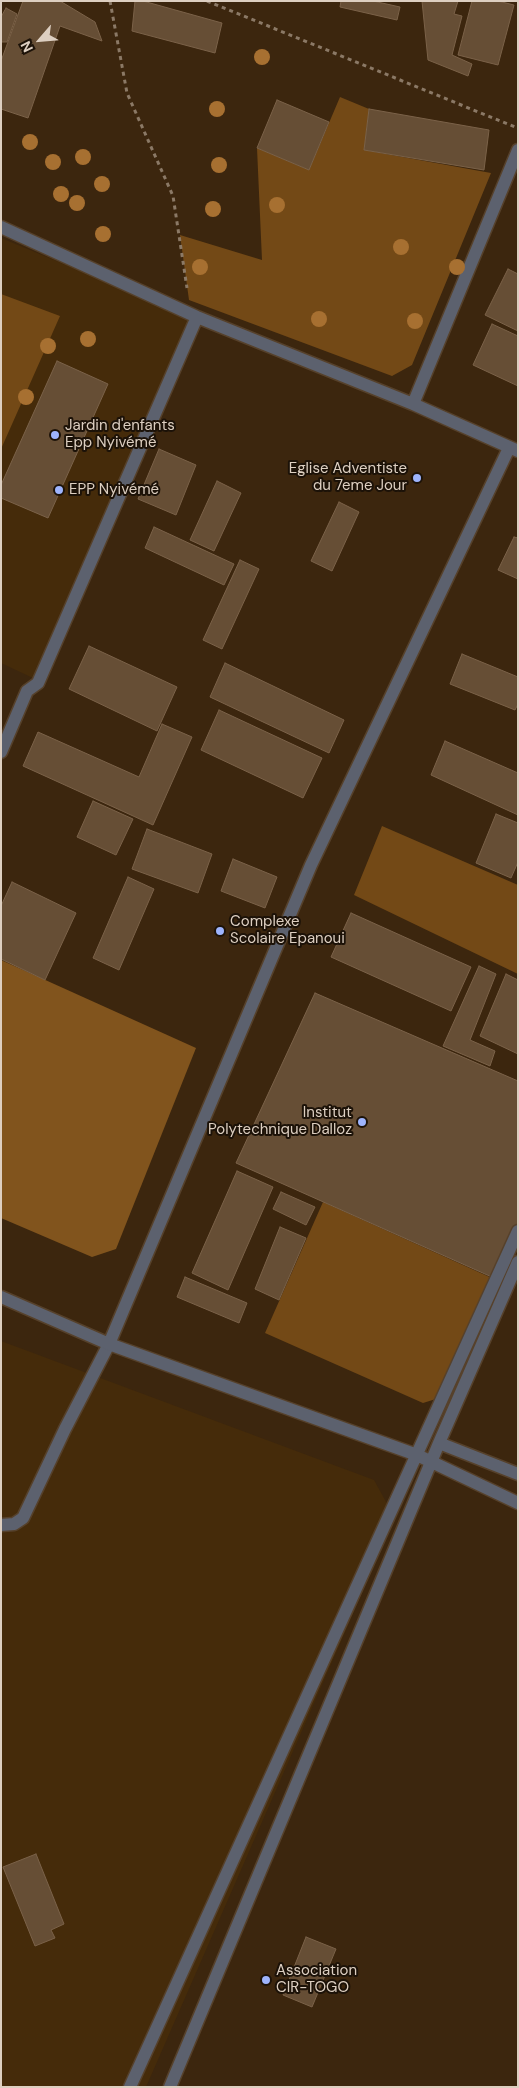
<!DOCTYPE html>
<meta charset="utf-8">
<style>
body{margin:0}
#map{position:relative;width:519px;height:2088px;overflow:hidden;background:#3c260e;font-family:"DM Sans",sans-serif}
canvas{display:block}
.frame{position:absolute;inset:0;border:2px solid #ddcfc1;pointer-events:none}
.north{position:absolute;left:15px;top:15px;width:50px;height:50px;-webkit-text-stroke:4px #1c1208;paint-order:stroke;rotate:243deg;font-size:14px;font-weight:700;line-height:20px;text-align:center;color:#ddcfc1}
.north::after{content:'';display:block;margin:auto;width:18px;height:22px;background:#ddcfc1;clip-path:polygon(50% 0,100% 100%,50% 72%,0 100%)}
</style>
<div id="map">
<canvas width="519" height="2088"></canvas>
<div class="frame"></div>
<div class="north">N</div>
</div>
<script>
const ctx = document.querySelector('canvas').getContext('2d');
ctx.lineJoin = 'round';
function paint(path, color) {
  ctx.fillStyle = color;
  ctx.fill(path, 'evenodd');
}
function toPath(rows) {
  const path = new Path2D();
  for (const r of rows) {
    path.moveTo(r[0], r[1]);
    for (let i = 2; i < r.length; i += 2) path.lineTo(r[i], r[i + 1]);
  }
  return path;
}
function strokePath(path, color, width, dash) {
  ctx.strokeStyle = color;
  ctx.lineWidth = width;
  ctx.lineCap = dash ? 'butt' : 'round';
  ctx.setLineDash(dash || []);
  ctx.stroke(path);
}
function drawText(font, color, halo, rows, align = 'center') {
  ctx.font = font + ' "DM Sans",sans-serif';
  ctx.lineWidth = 4;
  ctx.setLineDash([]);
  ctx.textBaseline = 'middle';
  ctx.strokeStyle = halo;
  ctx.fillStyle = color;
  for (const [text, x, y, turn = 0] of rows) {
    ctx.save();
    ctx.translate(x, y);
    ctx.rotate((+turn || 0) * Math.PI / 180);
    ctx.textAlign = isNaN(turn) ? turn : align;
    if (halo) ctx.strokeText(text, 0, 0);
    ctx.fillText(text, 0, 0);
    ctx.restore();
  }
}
const built = toPath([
 [1,238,192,317,35,679,1,663],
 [1,1341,374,1480,395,1518,146,2087,1,2087]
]);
const green = toPath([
 [340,97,369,109,364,150,491,173,412,365,392,376,189,300,180,235,262,260,257,148,309,170],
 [1,294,60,316,1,449],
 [382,826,518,885,518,974,354,895],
 [323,1202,494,1279,439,1398,423,1403,265,1333]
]);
const forest = toPath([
 [1,960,196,1048,116,1249,92,1257,1,1218]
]);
const building = toPath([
 [23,1,60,1,95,22,102,41,60,26,28,118,1,109,1,61,23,1],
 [135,1,143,1,222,23,215,53,132,31,135,1],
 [341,1,373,1,400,7,397,20,340,7,341,1],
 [422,1,458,1,454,14,462,16,452,55,472,64,468,76,428,60,422,1],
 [472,1,498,1,514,5,498,65,458,55,472,1],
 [6,8,17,14,7,42,1,42,1,17,6,8],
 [277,100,329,122,309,170,257,148,277,100],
 [369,109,489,130,484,170,364,150,369,109],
 [508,269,518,274,518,331,485,315,508,269],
 [492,324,518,336,518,386,473,365,492,324],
 [57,361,108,384,48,518,1,498,1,485,57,361],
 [159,449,196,465,176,515,138,499,159,449],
 [217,481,241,493,214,551,190,540,217,481],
 [339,502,359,512,332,571,311,561,339,502],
 [154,527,234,564,224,585,145,548,154,527],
 [514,537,518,538,518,579,498,570,514,537],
 [240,560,259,569,222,649,203,640,240,560],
 [89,646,177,687,157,731,69,689,89,646],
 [462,654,518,677,518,704,515,710,450,684,462,654],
 [225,663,344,720,329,753,210,697,225,663],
 [219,710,322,758,303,798,201,750,219,710],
 [162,724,192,737,153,825,23,766,38,732,139,777,162,724],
 [445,741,518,773,518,815,431,775,445,741],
 [93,801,133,819,116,855,77,837,93,801],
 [496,814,518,823,518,862,511,878,476,863,496,814],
 [147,829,212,854,198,893,132,869,147,829],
 [233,859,277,877,265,908,221,891,233,859],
 [128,877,154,889,119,970,93,958,128,877],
 [12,882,76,913,45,980,1,959,1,906,12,882],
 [351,913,471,967,451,1011,331,957,351,913],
 [479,966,496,974,470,1040,495,1051,490,1066,443,1046,479,966],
 [506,974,518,980,518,1054,480,1036,506,974],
 [315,993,518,1081,518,1224,494,1278,236,1163,315,993],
 [237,1171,273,1187,228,1290,192,1273,237,1171],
 [281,1192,315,1207,306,1225,273,1209,281,1192],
 [280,1227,306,1238,279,1300,255,1289,280,1227],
 [185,1277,247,1303,239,1323,177,1297,185,1277],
 [36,1854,64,1924,51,1930,55,1938,35,1946,3,1867,36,1854],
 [306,1937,336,1949,312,2007,283,1995,306,1937]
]);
const path = toPath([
 [110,1,127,93,173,196,187,288],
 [207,1,515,127]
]);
const lane = toPath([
 [1,1525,14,1524,23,1518,65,1429,109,1344]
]);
const street = toPath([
 [1,227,197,317,413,404,518,451],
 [413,404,518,150],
 [1,752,27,691,38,683,197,317],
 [1,1297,109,1344,417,1455,518,1503],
 [109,1344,311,865,509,448],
 [439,1443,518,1474],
 [130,2087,518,1231],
 [170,2087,439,1443,518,1262]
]);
const trees = [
 [262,57],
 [217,109],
 [30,142],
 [83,157],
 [53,162],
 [219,165],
 [102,184],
 [61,194],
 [77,203],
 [277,205],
 [213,209],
 [103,234],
 [401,247],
 [200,267],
 [457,267],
 [319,319],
 [415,321],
 [88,339],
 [48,346],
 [26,397]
];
const markers = [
 [55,435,5,"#9eb4fd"],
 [417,478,5,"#9eb4fd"],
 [59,490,5,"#9eb4fd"],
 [220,931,5,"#9eb4fd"],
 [362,1122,5,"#9eb4fd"],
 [266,1980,5,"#9eb4fd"]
];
const poiNames = [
 ["Jardin d'enfants",65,426],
 ["Epp Nyivémé",65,443],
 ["Eglise Adventiste",407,469,"right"],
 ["du 7eme Jour",407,486,"right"],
 ["EPP Nyivémé",69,490],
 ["Complexe",230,922],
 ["Scolaire Epanoui",230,939],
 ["Institut",352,1113,"right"],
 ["Polytechnique Dalloz",352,1130,"right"],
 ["Association",276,1971],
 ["CIR-TOGO",276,1988]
];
paint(built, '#452b0a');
paint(green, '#734916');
paint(forest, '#81541d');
paint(building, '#664e35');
strokePath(building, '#7b6249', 1);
strokePath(lane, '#56412b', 15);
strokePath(street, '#56412b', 15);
strokePath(path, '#8b7966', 3, [4, 4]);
strokePath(lane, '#5c616e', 12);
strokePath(street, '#5c616e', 12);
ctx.fillStyle = '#a77031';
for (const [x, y] of trees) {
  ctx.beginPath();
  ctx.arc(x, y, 8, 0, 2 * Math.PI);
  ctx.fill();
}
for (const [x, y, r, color] of markers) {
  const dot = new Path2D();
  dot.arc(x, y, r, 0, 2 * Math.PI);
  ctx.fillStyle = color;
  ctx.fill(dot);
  strokePath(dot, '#1c1208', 2);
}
drawText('15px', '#ddcfc1', '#1c1208', poiNames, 'left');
</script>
